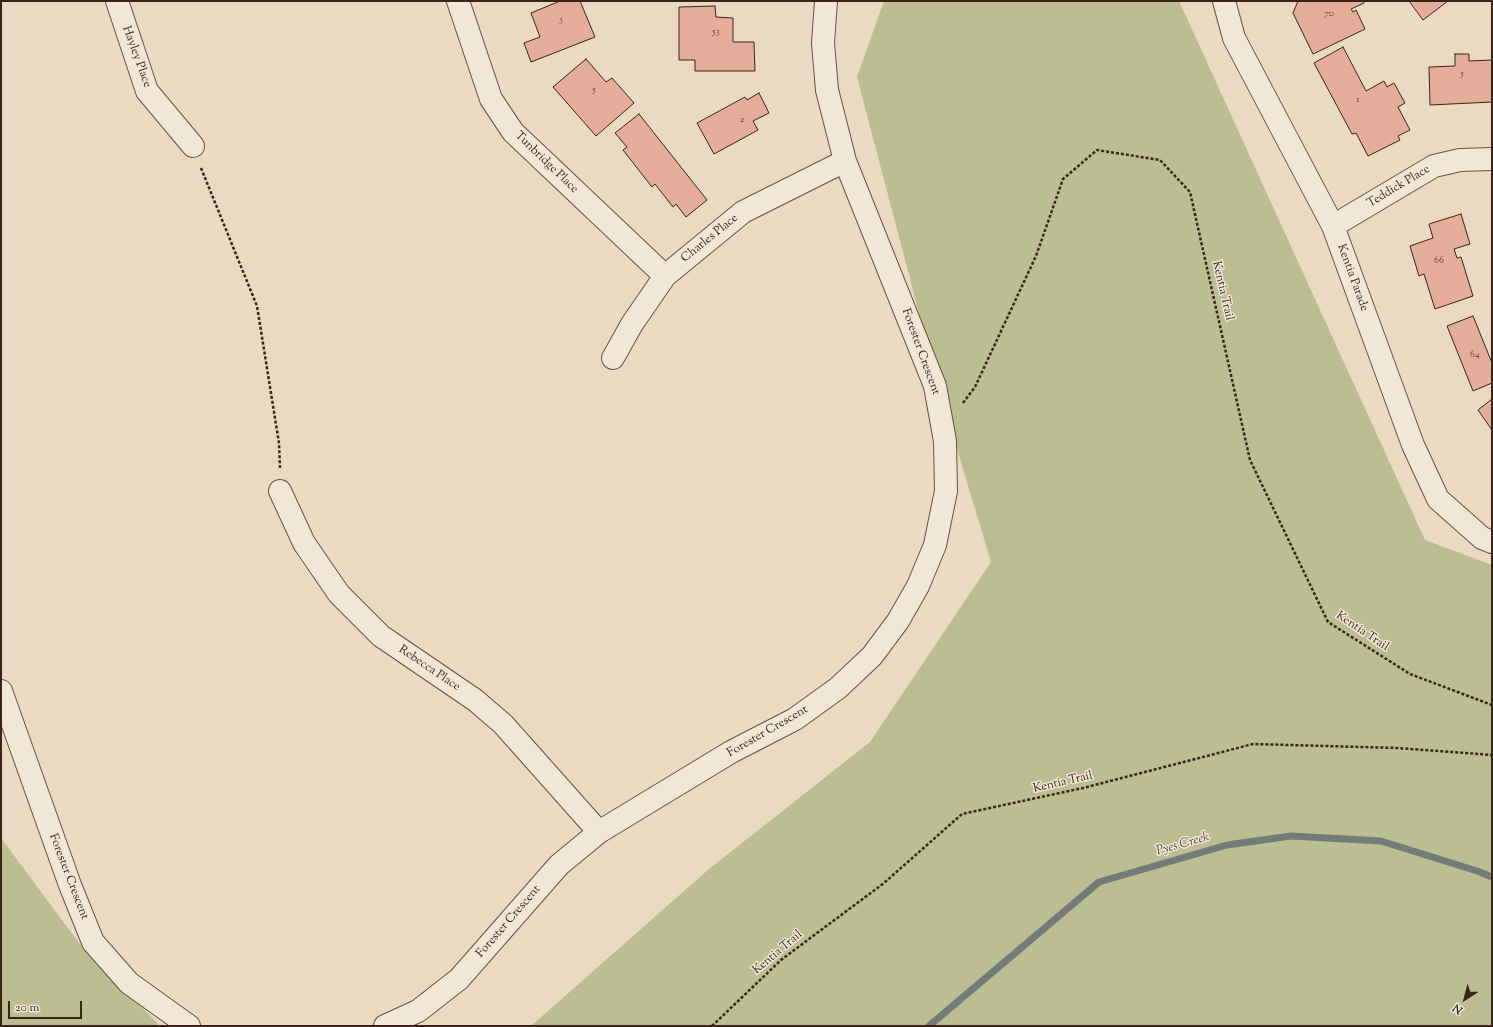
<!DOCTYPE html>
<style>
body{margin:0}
#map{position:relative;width:1493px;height:1027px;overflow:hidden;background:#e9dac1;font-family:"Sorts Mill Goudy",serif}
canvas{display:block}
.frame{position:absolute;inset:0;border:2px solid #3b2319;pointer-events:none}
.north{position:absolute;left:1445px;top:979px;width:40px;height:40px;-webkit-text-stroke:3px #f1e7d7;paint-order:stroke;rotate:216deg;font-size:11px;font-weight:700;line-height:16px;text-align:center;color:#3b2319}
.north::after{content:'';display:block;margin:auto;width:14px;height:18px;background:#3b2319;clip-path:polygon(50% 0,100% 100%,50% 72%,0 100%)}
.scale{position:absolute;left:8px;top:1001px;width:74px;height:18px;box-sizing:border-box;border:2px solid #3b2319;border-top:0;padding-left:5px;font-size:12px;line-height:14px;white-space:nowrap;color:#3b2319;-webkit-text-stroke:3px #f1e7d7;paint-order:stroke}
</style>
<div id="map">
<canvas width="1493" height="1027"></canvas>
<div class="frame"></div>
<div class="north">N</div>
<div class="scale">20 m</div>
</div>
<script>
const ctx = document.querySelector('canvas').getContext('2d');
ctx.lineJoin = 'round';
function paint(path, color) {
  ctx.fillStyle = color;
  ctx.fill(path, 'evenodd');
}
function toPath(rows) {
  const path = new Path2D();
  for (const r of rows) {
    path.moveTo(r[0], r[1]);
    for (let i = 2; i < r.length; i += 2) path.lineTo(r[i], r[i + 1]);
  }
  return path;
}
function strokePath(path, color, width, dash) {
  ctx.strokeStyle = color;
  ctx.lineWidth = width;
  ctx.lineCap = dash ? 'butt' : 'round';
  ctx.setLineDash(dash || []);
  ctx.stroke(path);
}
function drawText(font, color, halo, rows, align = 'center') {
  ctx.font = font + ' "Sorts Mill Goudy",serif';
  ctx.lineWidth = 3;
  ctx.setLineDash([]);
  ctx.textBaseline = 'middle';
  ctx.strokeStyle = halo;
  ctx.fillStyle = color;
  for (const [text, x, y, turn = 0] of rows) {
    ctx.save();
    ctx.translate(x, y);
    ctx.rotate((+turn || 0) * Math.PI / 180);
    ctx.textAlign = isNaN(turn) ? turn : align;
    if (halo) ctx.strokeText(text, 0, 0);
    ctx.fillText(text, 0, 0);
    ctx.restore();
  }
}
const green = toPath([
 [884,1,1179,1,1425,540,1492,565,1492,1026,531,1026,709,869,870,742,991,562,939,389,857,77],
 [1,838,79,943,160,1026,1,1026]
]);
const stream = toPath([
 [929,1026,1099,882,1227,845,1291,836,1381,841,1477,871,1492,877]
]);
const building = toPath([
 [560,1,580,1,595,37,531,62,524,43,540,37,531,13,560,1],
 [1298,1,1364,1,1364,3,1351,9,1353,12,1356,10,1365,29,1313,54,1293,13,1298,1],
 [1409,1,1448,1,1423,20,1409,1],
 [715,6,716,17,733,18,733,42,754,42,755,71,695,71,695,60,679,60,679,7,715,6],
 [1343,47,1366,91,1384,81,1387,87,1394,83,1405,103,1398,107,1410,130,1398,136,1400,140,1368,156,1356,133,1352,134,1314,63,1343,47],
 [1455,54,1469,54,1469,61,1492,60,1492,102,1430,105,1429,67,1455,66,1455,54],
 [586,59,606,82,612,78,634,103,596,136,553,87,586,59],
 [759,93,769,113,753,121,758,130,714,154,697,123,745,97,747,100,759,93],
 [639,114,707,200,686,217,676,204,673,207,655,184,652,187,623,150,627,147,615,133,639,114],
 [1461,214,1470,244,1454,249,1457,258,1461,257,1473,296,1435,309,1424,274,1419,276,1410,246,1433,238,1429,224,1461,214],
 [1473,316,1492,363,1492,383,1473,391,1447,326,1473,316],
 [1492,399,1492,430,1478,410,1492,399]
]);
const path = toPath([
 [201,168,257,306,279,443,280,468],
 [963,403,975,387,1036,256,1063,179,1097,150,1160,160,1190,192,1250,460,1328,622,1410,674,1492,705],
 [712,1026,781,960,884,883,962,814,1083,788,1253,744,1398,748,1492,755]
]);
const minor = toPath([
 [117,1,147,91,193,146],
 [458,1,491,99,513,132,665,276],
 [1224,1,1234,38,1333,226,1413,445,1438,499,1482,538,1492,542],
 [1333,226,1434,166,1460,160,1492,159],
 [613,358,632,324,665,276,743,212,845,161],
 [280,491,304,543,339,594,381,636,475,700,503,724,599,832],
 [1,691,70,885,93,942,129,983,189,1026],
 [385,1026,418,1011,459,979,559,865,599,832,731,752,795,719,838,688,872,656,898,621,918,586,935,545,946,491,945,441,935,386,845,161,827,90,823,43,826,1]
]);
const numberNames = [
 ["70",1329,14],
 ["3",561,20],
 ["53",716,32],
 ["5",1462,74],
 ["5",594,90],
 ["1",1358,100],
 ["2",742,120],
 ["66",1439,261],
 ["64",1475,355]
];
const streetNames = [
 ["Hayley Place",136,57,70],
 ["Tunbridge Place",546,163,44],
 ["Teddick Place",1399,187,-31],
 ["Charles Place",710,239,-39],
 ["Kentia Parade",1352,278,70],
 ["Kentia Trail",1222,291,77],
 ["Forester Crescent",920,352,70],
 ["Kentia Trail",1362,632,34],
 ["Rebecca Place",429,669,34],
 ["Forester Crescent",768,732,-30],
 ["Kentia Trail",1063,783,-13],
 ["Forester Crescent",68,877,69],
 ["Forester Crescent",509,922,-49],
 ["Kentia Trail",778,953,-40]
];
const waterNames = [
 ["Pyes Creek",1183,845,-16]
];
paint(green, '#babe90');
strokePath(stream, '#747c7a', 7);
paint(building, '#e4ae9a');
strokePath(building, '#3b2319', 1);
strokePath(minor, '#665143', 24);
strokePath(path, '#3b2319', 2.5, [3, 2]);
strokePath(minor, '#f1e7d7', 22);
drawText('10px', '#654639', null, numberNames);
drawText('12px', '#3b2319', '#f1e7d7', streetNames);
drawText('italic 13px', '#534842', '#f1e7d7', waterNames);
</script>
